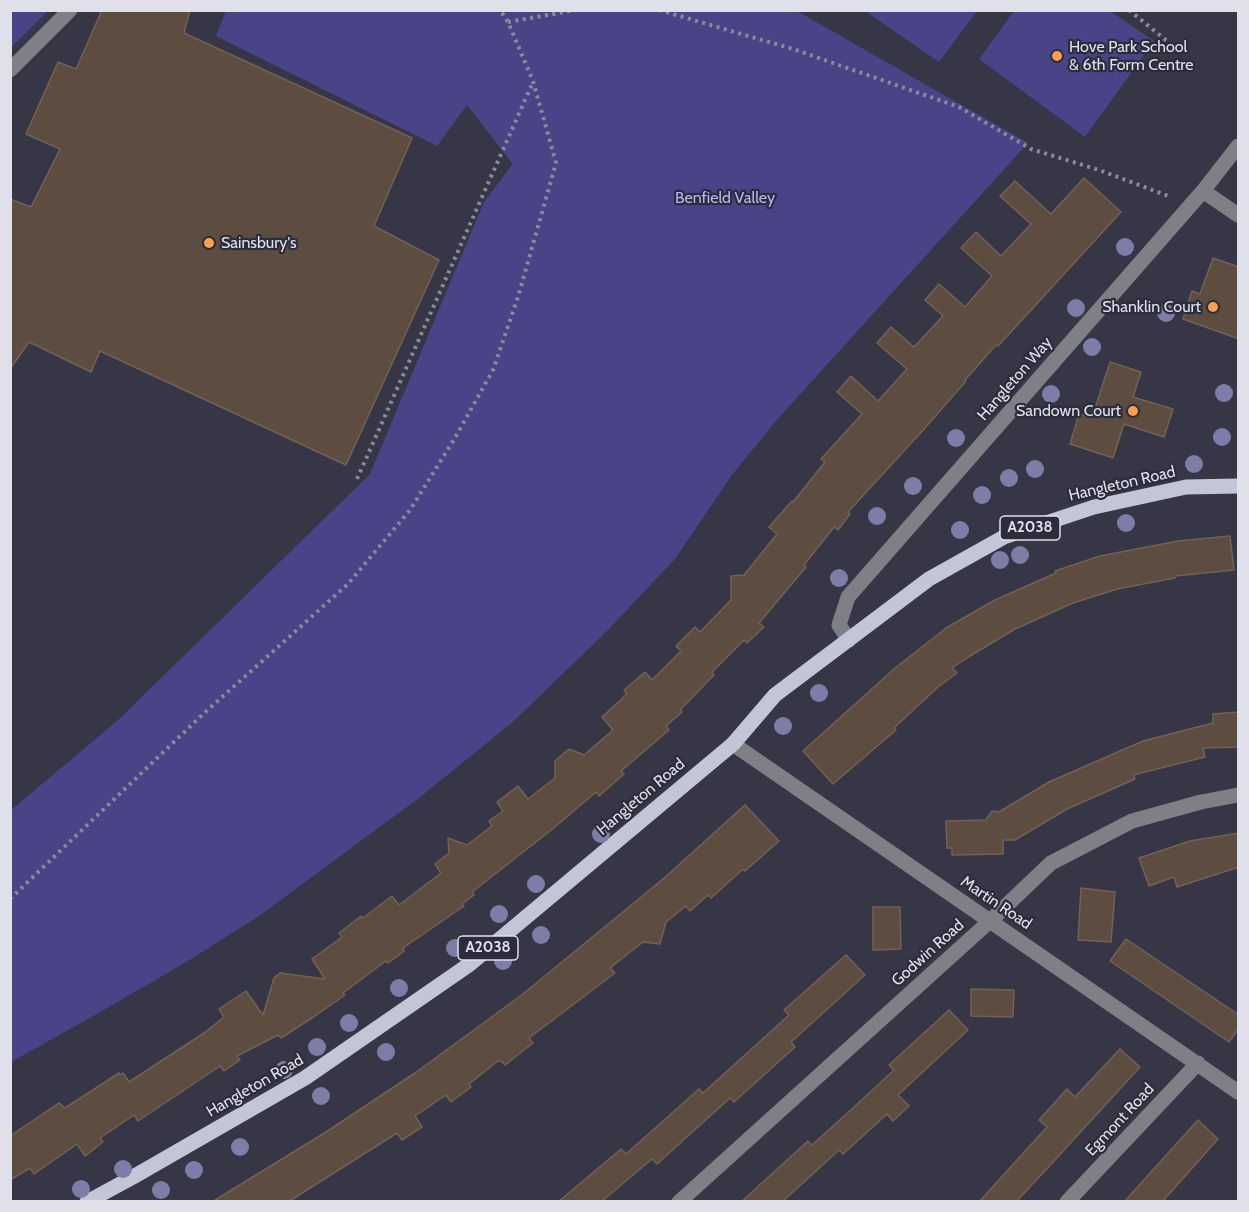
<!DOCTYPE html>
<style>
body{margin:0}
#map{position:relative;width:1249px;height:1212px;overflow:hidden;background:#363646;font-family:Cabin,sans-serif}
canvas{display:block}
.frame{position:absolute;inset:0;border:12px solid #e0e0eb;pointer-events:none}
</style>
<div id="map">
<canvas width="1249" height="1212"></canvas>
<div class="frame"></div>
</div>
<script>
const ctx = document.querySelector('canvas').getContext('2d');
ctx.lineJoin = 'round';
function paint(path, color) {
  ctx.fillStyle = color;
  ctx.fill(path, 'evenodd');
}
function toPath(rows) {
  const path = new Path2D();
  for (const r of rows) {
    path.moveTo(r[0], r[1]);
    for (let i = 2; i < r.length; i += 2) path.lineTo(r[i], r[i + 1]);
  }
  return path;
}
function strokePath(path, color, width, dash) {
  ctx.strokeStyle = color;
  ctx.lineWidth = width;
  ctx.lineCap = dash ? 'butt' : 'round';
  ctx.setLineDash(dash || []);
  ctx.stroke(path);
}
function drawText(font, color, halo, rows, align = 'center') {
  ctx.font = font + ' Cabin,sans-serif';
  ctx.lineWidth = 4.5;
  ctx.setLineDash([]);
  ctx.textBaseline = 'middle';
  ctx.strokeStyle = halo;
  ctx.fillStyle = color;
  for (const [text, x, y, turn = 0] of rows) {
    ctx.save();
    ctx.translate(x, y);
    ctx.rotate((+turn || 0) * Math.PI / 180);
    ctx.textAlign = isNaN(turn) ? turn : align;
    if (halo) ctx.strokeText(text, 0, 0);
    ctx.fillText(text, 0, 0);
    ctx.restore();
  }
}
const green = toPath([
 [11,10,48,10,48,11,11,48],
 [226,11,797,11,1028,143,775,422,732,475,675,559,608,630,514,721,419,798,259,916,188,961,90,1018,11,1062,11,810,117,721,370,474,484,202,513,164,467,105,437,146,216,36],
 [865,11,977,11,939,62],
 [1014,11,1110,11,1154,41,1085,137,979,59]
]);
const building = toPath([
 [102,10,190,10,184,33,412,138,374,226,439,260,346,465,100,351,91,372,29,342,10,369,10,199,31,207,60,149,26,134,58,62,76,69,102,10],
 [1084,178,1121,212,998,346,996,345,965,380,966,381,925,428,848,512,850,514,838,530,834,527,804,565,806,567,759,623,764,627,747,643,744,640,712,672,714,675,680,710,682,712,666,726,669,730,621,771,624,774,599,796,596,792,555,827,472,892,474,895,462,904,464,906,403,948,404,951,388,963,386,961,343,993,345,995,315,1016,281,1038,278,1035,237,1056,240,1060,224,1071,220,1066,138,1121,134,1115,100,1138,103,1142,85,1156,77,1144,34,1174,30,1168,10,1180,10,1136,59,1103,65,1108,119,1073,120,1075,123,1073,129,1082,204,1033,224,1017,219,1009,246,991,263,1015,274,978,280,973,325,979,312,959,342,937,339,933,361,916,363,918,392,896,399,905,441,873,435,864,449,853,448,838,467,845,492,826,489,821,503,811,497,802,518,786,528,799,555,778,555,761,569,749,584,755,613,730,602,717,627,694,624,690,645,672,652,680,681,651,676,646,695,627,700,632,731,600,731,576,744,575,777,534,769,527,792,501,793,502,825,462,821,459,862,414,837,392,851,376,878,401,907,369,877,343,891,327,914,347,943,316,925,300,939,284,965,307,992,276,961,248,976,232,1001,256,1031,224,1000,196,1015,181,1051,214,1084,178],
 [1213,258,1239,267,1239,339,1183,319,1192,291,1200,294,1213,258],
 [1110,362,1141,372,1133,397,1173,409,1164,437,1124,424,1113,458,1070,444,1079,414,1092,418,1110,362],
 [1230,536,1234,570,1175,576,1175,578,1117,589,1073,603,1015,629,970,656,952,668,957,673,938,687,894,728,896,730,833,784,803,751,894,669,946,628,995,600,1056,573,1055,571,1100,556,1178,541,1230,536],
 [1239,712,1239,747,1203,748,1205,757,1133,775,1135,779,1067,809,1015,840,1003,840,1003,854,952,855,952,848,947,848,946,821,986,820,992,811,999,812,1049,782,1143,741,1213,723,1213,714,1239,712],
 [745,805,779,841,745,871,743,869,711,898,708,895,690,911,686,906,666,922,660,944,643,942,610,968,615,973,529,1038,533,1043,505,1065,501,1061,498,1061,469,1084,471,1087,451,1102,446,1095,415,1116,422,1127,402,1140,397,1133,288,1202,212,1202,326,1132,415,1073,523,994,663,879,745,805],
 [1239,833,1239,867,1177,887,1174,877,1149,886,1139,858,1190,841,1239,833],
 [1081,888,1115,892,1111,942,1078,940,1081,888],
 [873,907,900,907,901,949,873,950,873,907],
 [1126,939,1239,1015,1239,1028,1229,1042,1110,961,1126,939],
 [846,955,865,975,791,1042,795,1047,734,1102,730,1098,657,1164,652,1159,601,1202,558,1202,621,1149,626,1154,699,1089,703,1093,789,1015,784,1010,846,955],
 [971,989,1014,990,1013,1017,971,1016,971,989],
 [949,1010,968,1030,898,1095,909,1106,893,1121,887,1114,843,1154,839,1150,782,1202,741,1202,808,1141,812,1145,853,1108,894,1070,889,1065,949,1010],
 [1120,1049,1140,1067,1054,1161,1016,1202,979,1202,1047,1127,1039,1120,1067,1089,1075,1097,1120,1049],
 [1198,1120,1218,1139,1162,1202,1124,1202,1198,1120]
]);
const path = toPath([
 [659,10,793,49,959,107,1031,149,1099,170,1171,197],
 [1129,10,1178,50],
 [508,22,576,10],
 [357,479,533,82],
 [10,899,201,716,348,584,410,510,455,438,493,370,518,297,556,163,533,81,508,22,500,10]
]);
const minor = toPath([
 [10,70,70,10],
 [1203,191,1238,215],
 [849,640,839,625,848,597,1203,191,1238,146],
 [733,744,1238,1092],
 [679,1202,990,921,1051,863,1132,821,1201,802,1238,795],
 [1067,1202,1198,1063]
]);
const major = toPath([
 [87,1202,133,1177,305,1078,470,964,733,744,775,695,929,579,1004,537,1094,507,1186,487,1238,486]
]);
const trees = [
 [1125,247],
 [1076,308],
 [1166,313],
 [1092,347],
 [1224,393],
 [1051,394],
 [1222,437],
 [956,438],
 [1194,464],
 [1035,469],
 [1009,478],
 [913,486],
 [982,495],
 [877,516],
 [1126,523],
 [960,530],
 [1020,555],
 [1000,560],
 [839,578],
 [819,693],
 [783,726],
 [601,834],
 [536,884],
 [499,914],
 [541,935],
 [455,948],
 [503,961],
 [399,988],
 [349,1023],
 [317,1047],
 [386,1052],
 [284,1070],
 [321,1096],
 [240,1147],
 [123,1169],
 [194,1170],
 [81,1189],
 [161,1190]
];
const markers = [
 [1057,56,6,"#fa9f4f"],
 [209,243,6,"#fa9f4f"],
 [1213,307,6,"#fa9f4f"],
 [1133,411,6,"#fa9f4f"]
];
const shields = [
 [1030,528,60],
 [488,948,60]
];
const shieldNames = [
 ["A2038",1030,528],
 ["A2038",488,948]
];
const poiNames = [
 ["Hove Park School",1069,47],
 ["& 6th Form Centre",1069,65],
 ["Sainsbury's",221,243],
 ["Shanklin Court",1201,307,"right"],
 ["Sandown Court",1121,411,"right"]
];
const parkNames = [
 ["Benfield Valley",725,198]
];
const streetNames = [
 ["Hangleton Way",1015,379,-49],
 ["Hangleton Road",1122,484,-13],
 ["Hangleton Road",641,797,-40],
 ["Martin Road",996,903,34],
 ["Godwin Road",928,953,-42],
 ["Hangleton Road",255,1086,-30],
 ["Egmont Road",1120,1120,-47]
];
paint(green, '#494388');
paint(building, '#5d4d41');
strokePath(building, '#726255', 1.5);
strokePath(path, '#8b8b98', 4, [3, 4.5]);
strokePath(minor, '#7e7f87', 15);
strokePath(major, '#c4c5d7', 15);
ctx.fillStyle = '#7e7da7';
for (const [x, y] of trees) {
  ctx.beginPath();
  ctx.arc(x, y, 9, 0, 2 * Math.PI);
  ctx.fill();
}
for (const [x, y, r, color] of markers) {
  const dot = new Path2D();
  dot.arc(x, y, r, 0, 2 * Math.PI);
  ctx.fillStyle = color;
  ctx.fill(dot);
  strokePath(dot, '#2c2c3c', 2);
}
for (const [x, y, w] of shields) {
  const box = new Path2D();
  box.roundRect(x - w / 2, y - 12, w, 24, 4.5);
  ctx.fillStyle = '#2c2c3c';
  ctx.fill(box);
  strokePath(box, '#e0e0eb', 1.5);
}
drawText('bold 15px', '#e0e0eb', null, shieldNames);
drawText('16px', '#e0e0eb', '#2c2c3c', poiNames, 'left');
drawText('16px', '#b8b7f7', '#2c2c3c', parkNames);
drawText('16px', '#e0e0eb', '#2c2c3c', streetNames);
</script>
